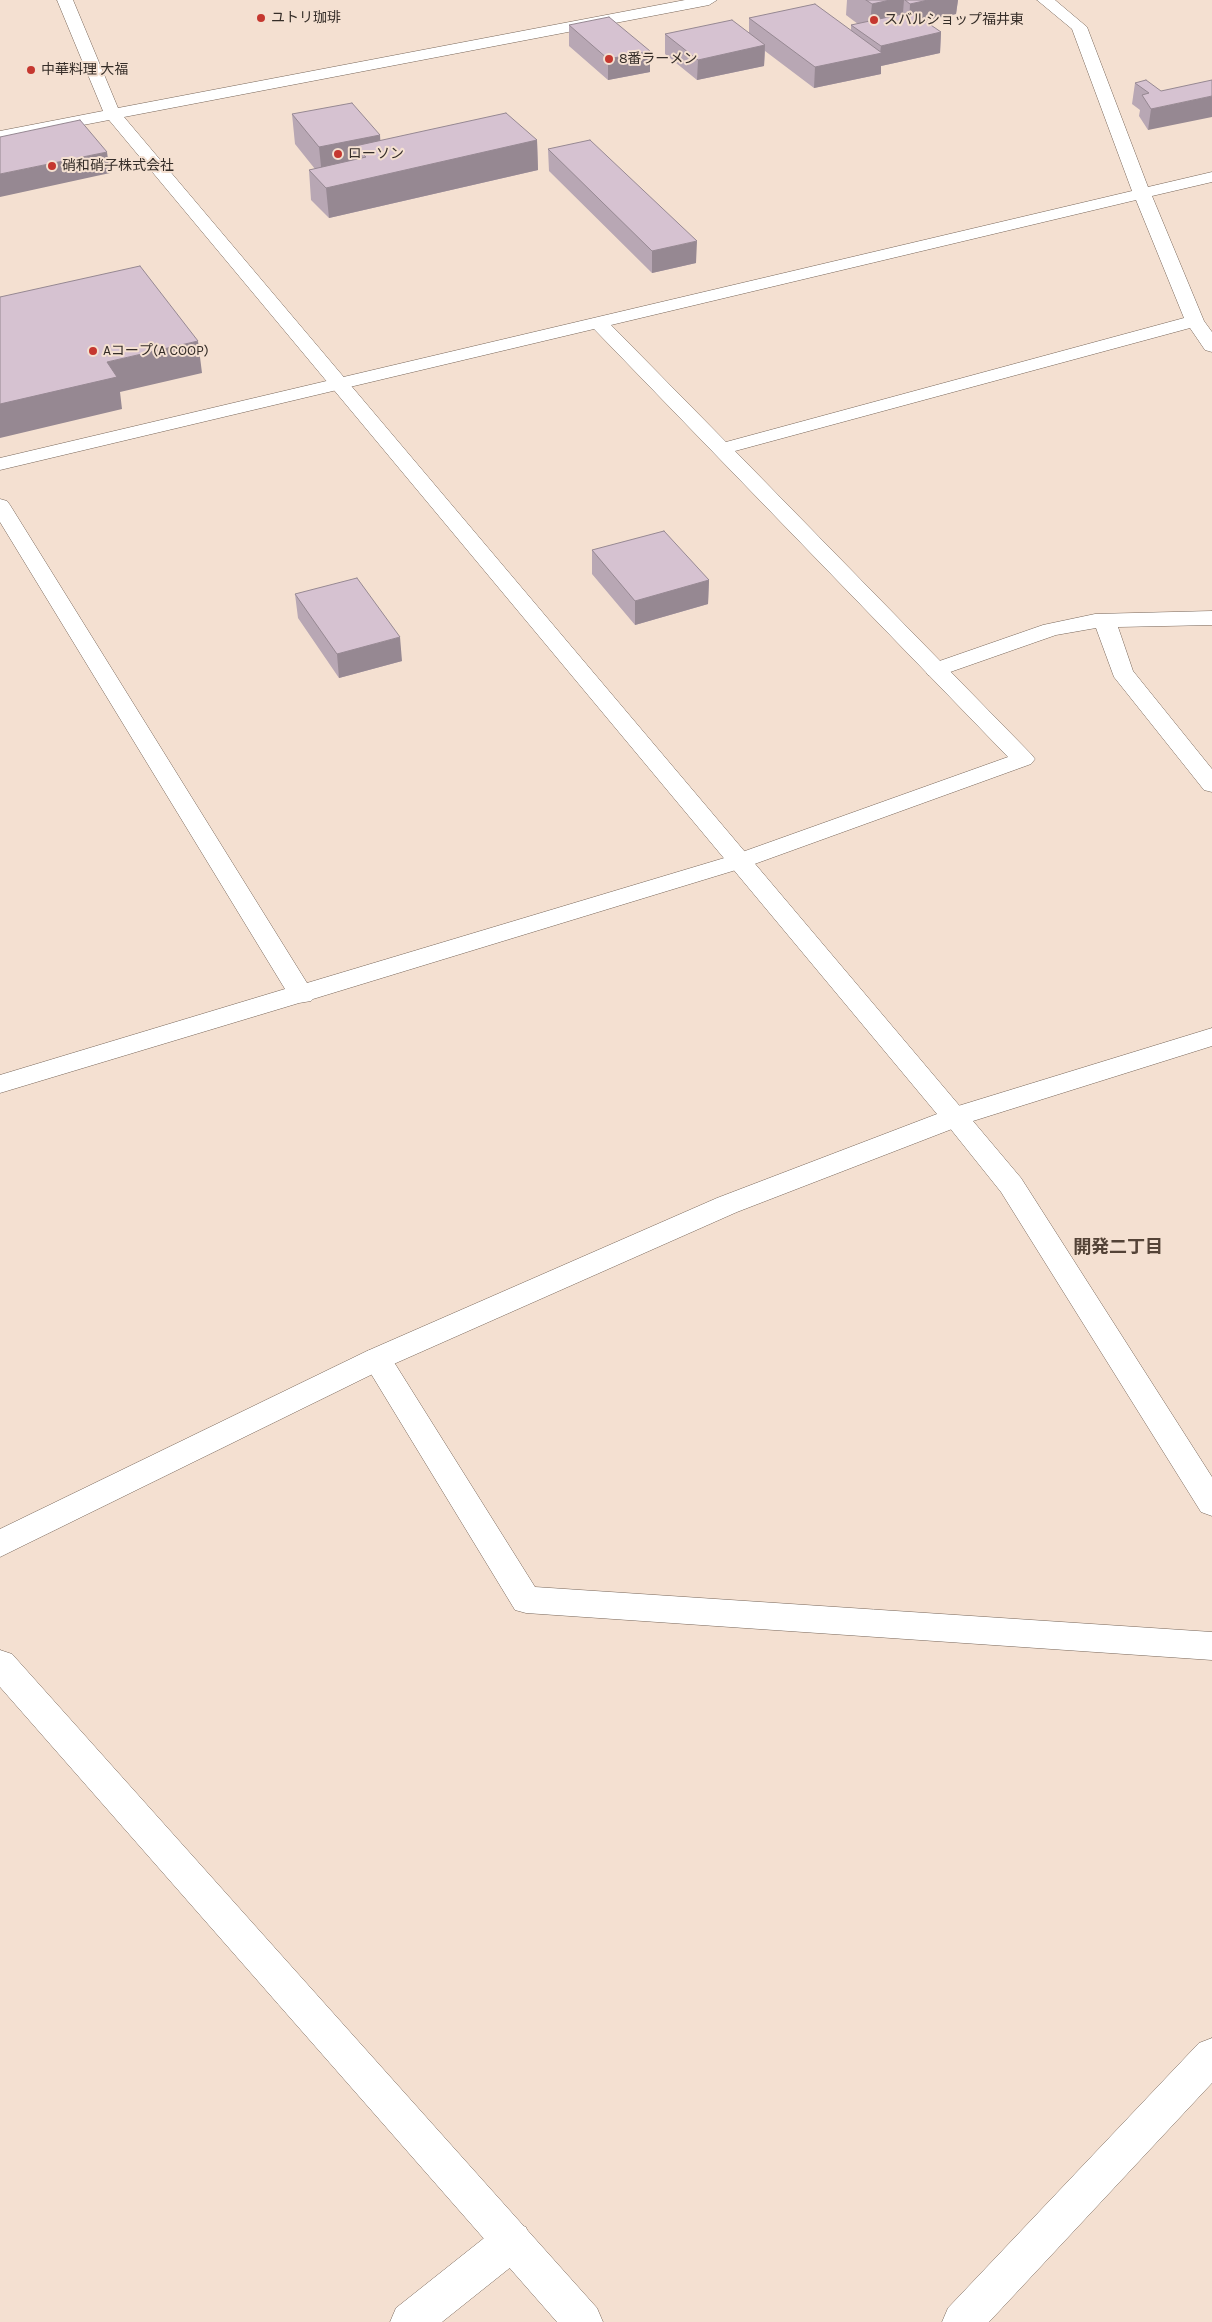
<!DOCTYPE html>
<meta charset="utf-8">
<style>
body{margin:0}
canvas{display:block;background:#f4e0d1}
</style>
<canvas width="1212" height="2322"></canvas>
<script>
const ctx = document.querySelector('canvas').getContext('2d');
ctx.lineJoin = 'round';
function toPath(rows) {
  const path = new Path2D();
  for (const r of rows) {
    path.moveTo(r[0], r[1]);
    for (let i = 2; i < r.length; i += 2) path.lineTo(r[i], r[i + 1]);
  }
  return path;
}
function strokePath(path, color, width, dash) {
  ctx.strokeStyle = color;
  ctx.lineWidth = width;
  ctx.lineCap = dash ? 'butt' : 'round';
  ctx.setLineDash(dash || []);
  ctx.stroke(path);
}
function paint(path, color) {
  ctx.fillStyle = color;
  ctx.fill(path, 'evenodd');
}
function drawText(font, color, halo, rows, align = 'center') {
  ctx.font = font + ' Karla,"Noto Sans JP",sans-serif';
  ctx.lineWidth = 4;
  ctx.setLineDash([]);
  ctx.textBaseline = 'middle';
  ctx.strokeStyle = halo;
  ctx.fillStyle = color;
  for (const [text, x, y, turn = 0] of rows) {
    ctx.save();
    ctx.translate(x, y);
    ctx.rotate((+turn || 0) * Math.PI / 180);
    ctx.textAlign = isNaN(turn) ? turn : align;
    if (halo) ctx.strokeText(text, 0, 0);
    ctx.fillText(text, 0, 0);
    ctx.restore();
  }
}
const service = toPath([
 [1212,611,1212,625,1118,627,1133,671,1212,769,1212,792,1204,790,1114,677,1096,628,1056,635,936,677,928,675,925,670,928,665,1043,625,1095,614,1212,611],
 [512,2222,526,2227,531,2241,526,2255,442,2322,390,2322,396,2308,498,2227,512,2222]
]);
const minor = toPath([
 [1037,0,1055,0,1087,27,1148,187,1212,172,1212,182,1152,196,1204,321,1212,332,1212,352,1205,350,1190,328,735,451,1031,754,1035,759,1031,764,749,866,313,999,311,1001,299,1003,0,1093,0,1075,285,989,0,522,0,499,7,501,10,505,307,983,731,856,1008,757,594,329,0,470,0,458,1132,191,1072,29,1037,0],
 [1136,200,1184,318,726,442,611,325,1136,200],
 [1212,1028,1212,1046,973,1121,1021,1178,1212,1477,1212,1516,1201,1512,1001,1192,941,1117,945,1110,1212,1028],
 [377,1348,387,1351,535,1587,1212,1632,1212,1660,526,1613,515,1610,362,1359,367,1351,377,1348],
 [1212,2038,1212,2083,989,2322,942,2322,948,2308,1199,2043,1212,2038]
]);
const tertiary = toPath([
 [57,0,73,0,118,108,685,0,717,0,709,5,124,117,969,1117,965,1124,737,1212,387,1367,0,1557,0,1529,367,1351,717,1198,937,1114,109,120,0,141,0,131,103,111,57,0],
 [0,1650,12,1654,597,2308,603,2322,557,2322,0,1687,0,1650]
]);
const wall = toPath([
 [847,0,958,0,956,14,924,21,941,32,940,53,881,66,881,74,814,88,765,51,764,66,697,80,665,54,665,34,749,33,749,18,851,31,851,25,858,24,846,15],
 [569,25,650,51,650,72,608,80,569,46],
 [1135,83,1161,91,1148,130,1139,116,1140,110,1132,104],
 [292,114,380,135,380,141,537,140,538,170,329,218,311,200,309,170,315,169,295,144],
 [548,149,696,263,652,273,549,171],
 [592,550,709,580,708,604,635,625,592,574],
 [295,594,402,661,339,678,298,618]
]);
const shadedWall = toPath([
 [890,0,904,0,902,25,869,32,872,4],
 [928,0,958,0,956,14,909,24,910,4],
 [941,32,940,53,881,66,881,74,814,88,815,67,880,53,881,46],
 [765,45,764,66,697,80,698,60],
 [650,51,650,72,608,80,608,59],
 [1212,96,1212,117,1148,130,1151,109],
 [380,135,382,165,366,157,355,146,357,170,322,176,319,147],
 [537,140,538,170,329,218,326,188],
 [107,152,110,173,0,197,0,174],
 [697,241,696,263,652,273,652,251],
 [198,341,202,373,120,392,122,409,0,438,0,404,107,362],
 [709,580,708,604,635,625,635,601],
 [400,637,402,661,339,678,337,654]
]);
const building = toPath([
 [866,0,890,0,872,4,866,0],
 [905,0,928,0,910,4,905,0],
 [815,4,882,53,815,67,749,18,815,4],
 [912,12,941,32,881,46,851,25,912,12],
 [609,17,650,51,608,59,569,25,609,17],
 [732,20,765,45,698,60,665,34,732,20],
 [1146,80,1161,91,1212,80,1212,96,1151,109,1142,95,1149,93,1135,83,1146,80],
 [352,103,380,135,319,147,292,114,352,103],
 [506,113,537,140,326,188,309,170,366,157,355,146,506,113],
 [80,120,107,152,0,174,0,137,80,120],
 [590,140,697,241,652,251,548,149,590,140],
 [140,266,198,341,107,362,117,377,0,404,0,297,140,266],
 [664,531,709,580,635,601,592,550,664,531],
 [357,578,400,637,337,654,295,594,357,578]
]);
const markers = [
 [261,18,5,"#c5372f"],
 [874,20,5,"#c5372f"],
 [609,59,5,"#c5372f"],
 [31,70,5,"#c5372f"],
 [338,154,5,"#c5372f"],
 [52,166,5,"#c5372f"],
 [93,351,5,"#c5372f"]
];
const farPoinames = [
 ["ユトリ珈琲",271,18],
 ["スバルショップ福井東",884,20],
 ["8番ラーメン",619,59],
 ["中華料理 大福",41,70],
 ["ローソン",348,154],
 ["硝和硝子株式会社",62,166],
 ["Aコープ(A COOP)",103,351]
];
const neighbourhoodNames = [
 ["開発二丁目",1118,1248]
];
strokePath(service, '#786659', 1);
strokePath(minor, '#786659', 1);
strokePath(tertiary, '#786659', 1);
paint(service, '#fff');
paint(minor, '#fff');
paint(tertiary, '#fff');
paint(wall, '#b8a7b4');
paint(shadedWall, '#968892');
paint(building, '#d6c2d1');
strokePath(building, '#968892', 1);
for (const [x, y, r, color] of markers) {
  const dot = new Path2D();
  dot.arc(x, y, r, 0, 2 * Math.PI);
  ctx.fillStyle = color;
  ctx.fill(dot);
  strokePath(dot, '#f4e0d1', 2);
}
drawText('14px', '#352d28', '#f4e0d1', farPoinames, 'left');
drawText('bold 18px', '#544337', '#f4e0d1', neighbourhoodNames);
</script>
